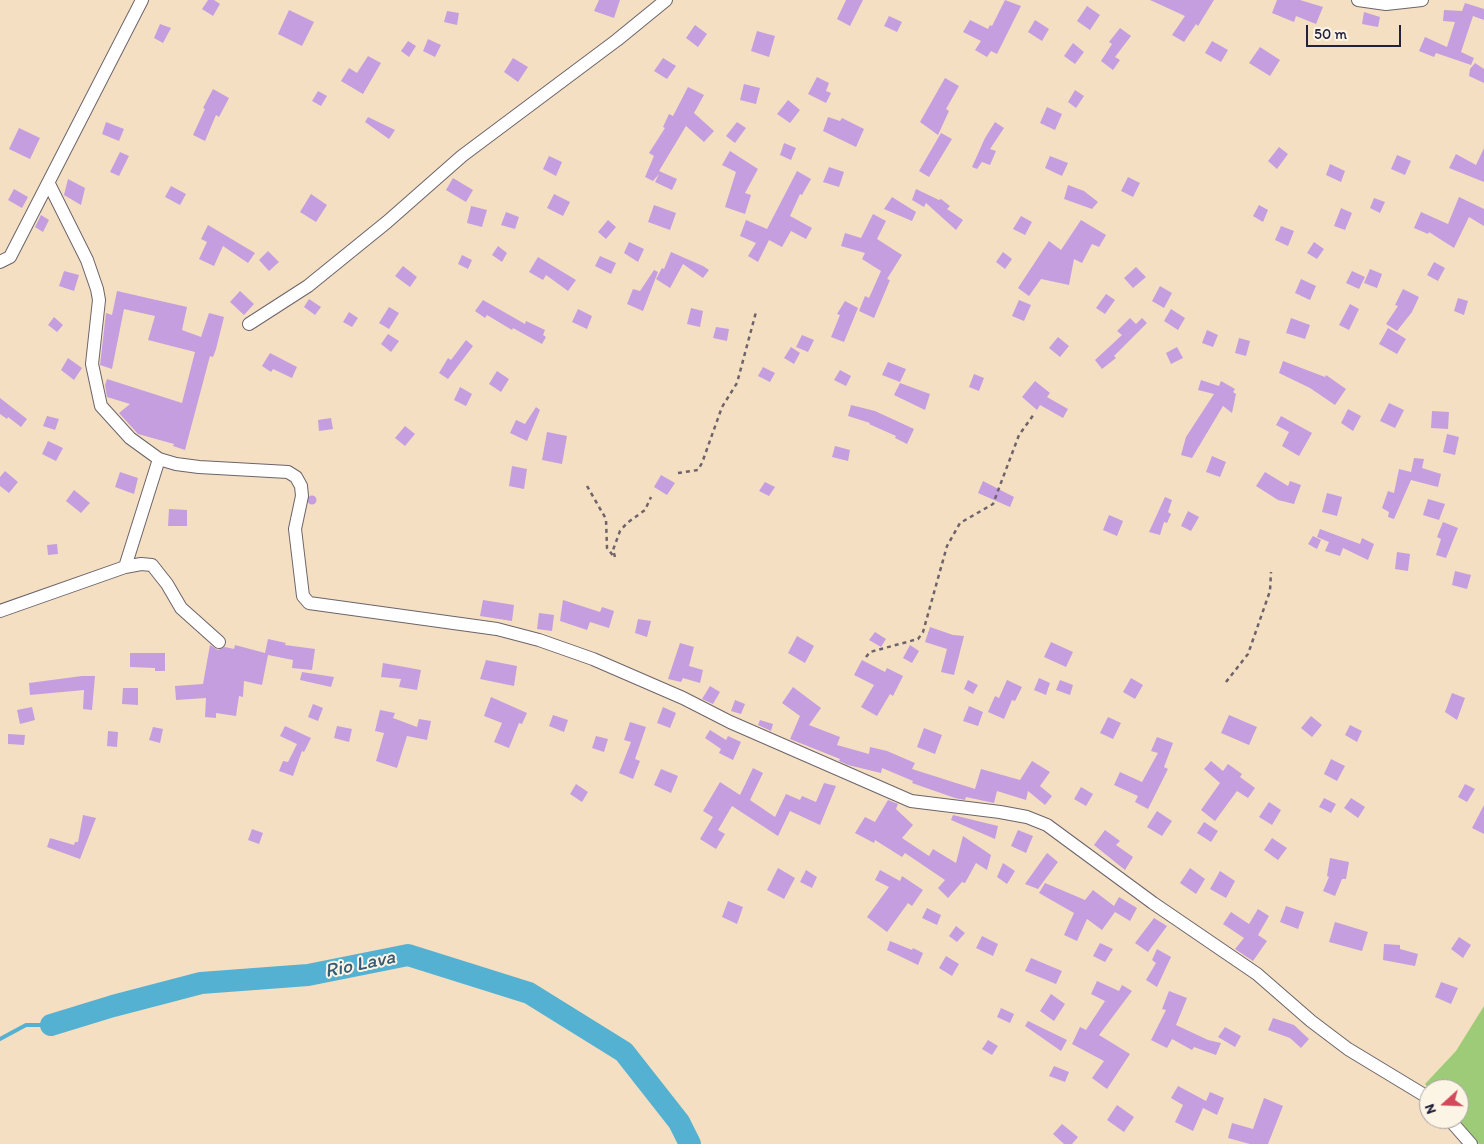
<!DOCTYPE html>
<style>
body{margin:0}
#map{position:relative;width:1484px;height:1144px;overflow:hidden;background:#f5dfc2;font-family:Itim,sans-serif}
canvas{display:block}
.north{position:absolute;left:1419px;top:1079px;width:50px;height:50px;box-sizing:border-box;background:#fcf5e5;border:1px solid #a5a1a1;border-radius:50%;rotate:250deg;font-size:14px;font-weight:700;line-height:20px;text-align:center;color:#22223b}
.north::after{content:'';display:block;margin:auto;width:18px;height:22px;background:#d1495b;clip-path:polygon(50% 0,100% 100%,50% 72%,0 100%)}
.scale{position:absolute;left:1306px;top:25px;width:95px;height:22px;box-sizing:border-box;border:2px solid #22223b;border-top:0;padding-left:6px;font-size:15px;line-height:18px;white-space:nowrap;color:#22223b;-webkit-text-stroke:4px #fcf5e5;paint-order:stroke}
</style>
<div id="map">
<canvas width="1484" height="1144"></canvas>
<div class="north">N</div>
<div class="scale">50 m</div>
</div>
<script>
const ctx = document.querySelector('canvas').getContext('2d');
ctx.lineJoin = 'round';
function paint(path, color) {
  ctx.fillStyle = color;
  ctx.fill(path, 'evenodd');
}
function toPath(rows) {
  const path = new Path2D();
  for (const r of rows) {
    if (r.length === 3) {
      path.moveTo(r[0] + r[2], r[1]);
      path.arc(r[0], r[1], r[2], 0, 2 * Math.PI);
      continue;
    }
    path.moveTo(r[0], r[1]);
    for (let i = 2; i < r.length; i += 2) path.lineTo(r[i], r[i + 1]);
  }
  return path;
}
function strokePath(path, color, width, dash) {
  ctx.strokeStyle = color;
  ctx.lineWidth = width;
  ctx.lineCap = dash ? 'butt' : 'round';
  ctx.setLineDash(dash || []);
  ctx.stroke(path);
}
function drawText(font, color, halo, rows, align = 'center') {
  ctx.font = font + ' Itim,sans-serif';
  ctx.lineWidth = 4;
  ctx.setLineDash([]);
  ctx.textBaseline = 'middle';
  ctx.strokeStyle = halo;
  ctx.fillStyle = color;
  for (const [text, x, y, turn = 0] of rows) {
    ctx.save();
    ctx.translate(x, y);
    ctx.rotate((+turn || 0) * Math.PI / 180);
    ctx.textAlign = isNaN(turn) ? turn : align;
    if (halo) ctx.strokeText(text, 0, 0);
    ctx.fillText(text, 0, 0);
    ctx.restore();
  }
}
const green = toPath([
 [1484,1006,1484,1144,1479,1144,1455,1119,1459,1119,1459,1089,1429,1089,1425,1084,1456,1051]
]);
const stream = toPath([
 [0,1039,26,1025,51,1025]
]);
const river = toPath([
 [51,1025,113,1006,201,983,308,975,408,955,529,993,624,1052,679,1122,690,1144]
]);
const building = toPath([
 [208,0,214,0,220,4,213,16,202,9],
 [599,0,620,0,614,18,594,11],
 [846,0,863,0,850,26,837,19],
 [1005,0,1021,6,997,54,991,51,987,57,975,50,981,41,963,32,970,20,988,29,990,25,992,26],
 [1150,0,1214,0,1198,26,1196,24,1184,42,1172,35,1185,16],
 [1277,0,1300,0,1323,7,1316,24,1296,16,1294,22,1272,13],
 [1465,3,1484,9,1484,20,1473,16,1461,52,1474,58,1471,65,1436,53,1434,57,1419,51,1425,37,1447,47,1455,22,1443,21,1444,10,1462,11],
 [1087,6,1100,15,1090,30,1077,21],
 [289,10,314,22,302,46,278,34],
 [447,11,459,13,457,25,444,22],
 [1364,12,1380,17,1378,27,1362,24],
 [889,16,902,22,897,32,884,26],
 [1035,20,1049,29,1042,41,1028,32],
 [160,24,171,28,163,43,154,38],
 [695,25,707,34,698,47,686,38],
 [1120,28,1131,36,1115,57,1120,60,1113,70,1101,61,1112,44,1109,42],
 [757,31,775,36,769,57,751,51],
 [428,39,441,45,435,57,423,51],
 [408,41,416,46,409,57,401,51],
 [1212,41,1228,50,1221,62,1205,53],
 [1073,43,1084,52,1075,64,1064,56],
 [1260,47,1280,60,1270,76,1249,63],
 [368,56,381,63,363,94,341,81,349,68,357,73],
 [513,58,528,67,518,82,504,72],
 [663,58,676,66,667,79,654,71],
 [1475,63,1484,69,1484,83,1469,76,1470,69],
 [817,77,829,83,826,91,831,93,826,103,808,94],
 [945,78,959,86,946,109,949,111,938,135,920,122],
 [744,84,760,88,756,104,740,100],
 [688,87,704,95,694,113,714,131,704,142,686,126,659,171,677,179,672,190,655,182,659,174,653,181,645,177,654,156,649,153,665,128,663,127,669,114,673,116],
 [213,89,229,98,219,117,216,115,205,141,193,135,205,109,203,108],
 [1075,90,1084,96,1076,108,1068,102],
 [318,91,327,96,321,106,312,101],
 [788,100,800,110,790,123,777,114],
 [1047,107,1062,114,1055,130,1040,123],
 [368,117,395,130,389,139,365,122],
 [828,117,840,121,842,118,864,129,856,147,823,131],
 [106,122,124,129,119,141,102,134],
 [737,122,746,128,735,143,726,136],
 [995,122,1004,128,990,149,996,151,990,165,982,162,977,169,972,167,985,138],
 [19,128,40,138,30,159,9,149],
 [941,133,952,139,929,177,919,171],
 [784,143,796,148,791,160,780,155],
 [1279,147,1288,154,1277,169,1268,161],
 [1484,148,1484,182,1449,168,1456,154,1476,165],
 [730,151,758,169,745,193,751,195,745,214,725,207,736,172,722,165],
 [120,152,129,156,119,176,110,172],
 [1397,155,1411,161,1405,175,1391,169],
 [549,156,562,162,556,176,543,169],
 [1050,156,1068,163,1062,176,1045,168],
 [1330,164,1345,171,1341,182,1326,175],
 [829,167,844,172,839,187,823,182],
 [797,171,811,179,802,195,800,194,790,216,812,228,806,239,791,231,782,247,769,240,758,262,748,256,756,243,740,236,746,220,767,229],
 [1128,177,1140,183,1133,197,1121,191],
 [453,178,473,190,466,202,446,190],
 [68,179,85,188,81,205,64,195],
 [1068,185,1084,191,1098,202,1092,209,1064,199],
 [171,186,186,194,180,205,165,197],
 [14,189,28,197,22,208,8,200],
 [916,189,939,200,941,199,950,206,947,209,963,220,956,230,926,203,924,207,912,200],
 [311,194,327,205,316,222,300,212],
 [554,194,570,202,563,216,547,208],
 [892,197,916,212,912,221,884,209],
 [1459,197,1484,209,1484,226,1469,217,1454,248,1429,232,1428,234,1414,228,1421,212,1448,224],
 [1374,198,1385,202,1380,213,1370,208],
 [654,205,676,213,670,230,648,222],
 [1259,205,1268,210,1263,222,1253,216],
 [471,206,487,210,482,227,467,223],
 [1341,208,1352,213,1345,230,1334,226],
 [506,212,519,217,515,229,501,225],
 [873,214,886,221,877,239,902,255,887,279,890,280,874,318,859,311,865,296,869,298,881,271,862,259,865,253,841,246,845,233,861,238],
 [41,215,49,220,43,232,35,227],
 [1021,216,1032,222,1025,235,1013,229],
 [608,220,616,227,606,239,598,232],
 [1081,220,1106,235,1099,247,1092,244,1082,263,1074,259,1069,285,1041,279,1029,296,1018,288,1049,241,1061,250],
 [208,225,255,253,248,263,223,246,214,266,199,259,207,242,201,239],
 [1281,226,1294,231,1288,246,1275,240],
 [629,242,644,249,638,262,624,253],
 [1314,242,1324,249,1317,259,1307,253],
 [498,246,507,253,502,262,492,255],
 [268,251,279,262,269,271,259,260],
 [671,252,703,266,709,270,703,278,683,264,670,288,656,279,662,268,664,269],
 [1003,252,1012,259,1005,269,996,262],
 [462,255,472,260,468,269,458,264],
 [600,256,616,263,611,274,595,266],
 [538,257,576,280,568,291,546,275,543,280,529,272],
 [1434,262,1445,268,1438,281,1427,275],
 [403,266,417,277,410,287,395,276],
 [1136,267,1146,277,1133,288,1124,278],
 [1370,269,1382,274,1377,288,1364,283],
 [654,270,658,272,643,311,627,304,633,289,640,291],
 [64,271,79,275,74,291,59,286],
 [1352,271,1365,277,1359,289,1346,283],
 [1301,279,1316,286,1310,300,1295,293],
 [1160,286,1172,293,1164,308,1152,301],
 [1403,289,1419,297,1412,312,1397,331,1386,324,1398,306,1395,305],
 [117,291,187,307,182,330,201,337,209,313,224,317,216,349,213,357,210,356,185,450,173,446,174,444,138,434,119,413,130,404,107,397,105,385,107,379,182,403,195,352,148,340,155,316,124,309,112,369,100,365,106,313,112,315],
 [240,291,254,304,244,315,230,302],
 [1106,294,1115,300,1105,314,1096,308],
 [1458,298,1468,301,1464,315,1454,311],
 [309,299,321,307,315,315,304,307],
 [483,300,525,324,526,321,545,330,543,335,546,337,542,344,513,328,512,330,487,315,485,318,475,311],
 [1019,300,1031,305,1024,321,1012,316],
 [845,301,858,308,844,342,831,337,840,315,837,314],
 [1350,304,1359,309,1349,330,1339,325],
 [389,307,399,313,389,329,379,323],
 [691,308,703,311,700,327,687,324],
 [578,309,592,316,587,329,572,322],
 [1171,309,1185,318,1178,330,1164,321],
 [349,312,358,318,352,327,343,322],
 [54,317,63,325,57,332,48,325],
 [1130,318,1136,324,1142,318,1147,323,1114,356,1116,358,1102,369,1095,360,1122,335,1117,331],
 [1291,318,1310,325,1305,339,1286,333],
 [716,327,729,329,727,341,713,338],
 [1388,328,1406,339,1397,354,1379,344],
 [1207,330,1218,335,1213,347,1202,343],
 [388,334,399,341,391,352,381,344],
 [802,335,814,340,808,352,796,347],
 [1058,337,1069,346,1060,357,1049,348],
 [1239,338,1250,341,1246,356,1235,353],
 [466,340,473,346,448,379,439,373,448,358,451,360],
 [791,347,800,353,794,364,784,358],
 [1177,347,1183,358,1171,364,1166,353],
 [270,353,297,367,292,378,273,369,271,372,262,366],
 [68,358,82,368,74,380,61,370],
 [1283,361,1325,377,1326,375,1346,389,1335,405,1310,388,1279,373],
 [888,362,906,369,900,382,882,375],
 [763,367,775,373,770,382,758,376],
 [840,370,851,376,846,386,834,380],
 [497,371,509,379,501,392,489,384],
 [974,374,984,378,979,391,969,387],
 [1201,380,1219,386,1221,381,1235,389,1233,392,1236,394,1232,413,1223,406,1192,458,1181,455,1186,437,1214,394,1198,390],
 [1035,381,1050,393,1047,397,1068,409,1063,418,1040,405,1037,410,1022,397],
 [900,383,930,394,925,410,894,395],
 [460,387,472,394,466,406,454,400],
 [0,398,27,419,21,427,8,417,7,419,0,414],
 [1389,403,1404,410,1395,428,1380,421],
 [851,405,875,411,914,429,907,444,895,438,896,436,869,424,870,423,848,416],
 [536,407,540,410,527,441,510,433,516,420,525,424],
 [1348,409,1361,416,1353,431,1341,423],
 [1432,411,1449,412,1448,429,1431,428],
 [47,416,59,419,55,430,43,426],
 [1281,416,1312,433,1299,456,1282,446,1289,432,1276,425],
 [331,418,333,429,319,431,318,420],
 [405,426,415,434,405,446,395,438],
 [547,432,567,436,562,464,542,460],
 [1447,434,1459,437,1455,455,1443,452],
 [48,441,63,448,56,461,42,454],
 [835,446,850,450,848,461,832,457],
 [1212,456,1226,462,1220,477,1206,472],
 [1414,458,1424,459,1422,468,1441,474,1438,487,1411,480,1394,519,1388,517,1389,512,1382,508,1388,491,1394,493,1399,469,1411,472],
 [512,466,527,469,524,489,509,486],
 [5,471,18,482,9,493,0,486,0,477],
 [120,472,138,478,134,494,115,487],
 [1265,472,1288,486,1290,481,1301,485,1294,504,1278,500,1256,486],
 [661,475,675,483,667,495,654,487],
 [983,481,1014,497,1010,507,978,493],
 [765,482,775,487,769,496,759,491],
 [74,490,90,503,81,513,66,501],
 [1327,493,1342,497,1337,516,1322,512],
 [312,500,4.5],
 [1165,497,1172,500,1168,512,1171,514,1167,523,1164,522,1160,535,1149,532],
 [1428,499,1445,504,1439,520,1423,515],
 [169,509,187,510,187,526,168,526],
 [1188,511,1199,517,1191,531,1181,526],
 [1109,515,1123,521,1117,536,1103,530],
 [1443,522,1458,528,1446,558,1436,555,1441,539,1437,537],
 [1320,529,1360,544,1362,538,1374,544,1368,560,1343,548,1340,556,1325,551,1329,542,1317,537],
 [1313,536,1321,540,1317,549,1308,544],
 [57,544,58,554,48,555,47,545],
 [1397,552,1410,554,1408,571,1395,569],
 [1455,571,1471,575,1467,589,1452,585],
 [483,600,514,605,512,621,480,616],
 [563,600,600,612,602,607,614,611,609,628,590,622,587,630,560,621],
 [539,613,554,615,552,631,537,629],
 [638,619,651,621,647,637,635,633],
 [930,627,953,635,964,636,954,675,941,672,947,649,925,642],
 [875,632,886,639,881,647,869,640],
 [797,636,814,646,805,663,788,653],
 [268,639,286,643,285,645,315,649,312,670,292,668,293,660,268,655,262,685,244,681,243,697,239,696,236,716,216,713,216,718,205,717,206,698,176,700,175,686,203,684,210,645,218,650,225,647,234,649,235,645,265,653],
 [1051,642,1073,652,1066,667,1044,657],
 [680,643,694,647,689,666,703,670,700,683,683,678,681,682,668,679],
 [910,645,919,651,912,663,903,658],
 [130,653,165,653,165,671,155,671,155,668,130,667],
 [486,660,517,666,514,686,480,679],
 [862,660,885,672,887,668,903,676,893,696,890,694,877,716,861,707,874,685,854,675],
 [383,663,421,670,417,690,399,687,401,679,381,677],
 [302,672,334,677,331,687,300,680],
 [82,676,95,676,92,710,83,709,84,690,30,695,29,683],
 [1039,678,1050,683,1046,695,1034,690],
 [1131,678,1143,685,1135,699,1123,692],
 [968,680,978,685,973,694,964,689],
 [1007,680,1022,687,1015,701,1012,700,1004,719,988,712,995,696,999,698],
 [1060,680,1073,685,1070,695,1056,690],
 [710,686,720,692,713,704,702,699],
 [793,687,821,708,809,725,840,737,837,745,869,754,870,747,887,751,915,763,912,769,975,789,981,769,1020,780,1032,761,1050,772,1040,786,1052,796,1045,805,1028,791,1026,800,997,791,994,803,966,797,965,800,955,798,912,783,913,781,882,768,881,773,848,765,839,761,840,759,790,739,800,716,782,703],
 [123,688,138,688,138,705,122,704],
 [1452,693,1465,698,1457,720,1445,712],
 [491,697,527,713,522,724,519,723,509,748,494,742,502,723,484,716],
 [735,700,745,704,741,714,731,711],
 [313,704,323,708,318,721,308,717],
 [969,706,983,712,978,726,963,721],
 [32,707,35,720,20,724,17,710],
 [663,707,676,713,670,728,657,723],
 [380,710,395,713,393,718,417,727,419,719,431,721,427,740,407,736,397,768,376,761,384,733,375,731],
 [553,715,568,720,564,732,549,726],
 [1229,715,1257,727,1249,745,1221,733],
 [1311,716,1322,725,1312,737,1301,728],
 [1108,717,1121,723,1113,739,1100,733],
 [760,720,773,724,771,731,758,725],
 [630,722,646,727,635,759,640,761,633,779,619,773,631,742,624,740],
 [1350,725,1362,731,1357,742,1345,735],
 [285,726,311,738,304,752,302,751,293,776,279,771,283,761,288,762,297,744,280,736],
 [337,726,352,729,349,742,334,738],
 [153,727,163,729,160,743,149,740],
 [924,728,942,735,935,754,917,747],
 [710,730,726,740,728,736,741,742,733,760,719,753,721,749,705,738],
 [108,731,118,732,117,747,107,746],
 [8,734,25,735,24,745,8,744],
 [596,736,608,739,604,752,592,748],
 [1157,737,1173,743,1164,767,1168,769,1148,809,1135,802,1138,796,1114,785,1120,772,1142,782,1158,753,1151,751],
 [1331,759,1345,766,1337,781,1324,774],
 [1211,761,1223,771,1228,764,1242,774,1240,777,1255,788,1248,798,1237,791,1215,821,1201,810,1220,783,1204,769],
 [753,768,763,773,750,800,775,817,786,794,800,800,802,796,816,802,824,783,836,786,820,825,790,811,778,836,732,806,718,830,725,834,716,849,700,839,713,817,703,811,720,782,740,795],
 [661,769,678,776,671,793,654,785],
 [576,784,588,792,582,802,570,794],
 [1465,784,1475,789,1467,802,1458,797],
 [1081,787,1093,794,1086,806,1074,799],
 [1324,798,1336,804,1331,813,1319,807],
 [1351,798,1365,807,1358,818,1344,808],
 [888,800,898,804,896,809,913,825,902,838,929,856,933,849,956,863,963,836,991,855,987,870,976,863,965,883,962,882,948,898,938,888,945,880,905,853,902,857,875,840,874,843,855,833,865,817,875,822],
 [1269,802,1281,810,1272,825,1259,817],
 [1484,805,1484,834,1472,828],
 [1157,811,1172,821,1162,836,1147,827],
 [83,815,96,818,80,859,47,847,50,838,74,845,75,842,78,842],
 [953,815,998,826,995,839,951,820],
 [1204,822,1218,831,1211,842,1197,833],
 [252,829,263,833,259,844,248,840],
 [1018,830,1033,836,1026,853,1011,846],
 [1105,830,1120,841,1116,845,1133,857,1125,870,1094,845],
 [1272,838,1287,848,1278,860,1264,850],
 [1047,853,1058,862,1038,889,1025,884],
 [1330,858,1349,862,1346,879,1342,879,1335,896,1323,891,1329,877,1327,876],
 [1003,863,1015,871,1007,884,997,877],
 [778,868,795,878,784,899,767,890],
 [1190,868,1205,879,1196,894,1180,883],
 [806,870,817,877,812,888,800,882],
 [880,870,900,881,902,876,923,890,912,906,908,903,887,932,867,917,889,887,875,880],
 [1220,871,1235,881,1226,898,1210,889],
 [1045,883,1085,900,1093,890,1114,906,1119,897,1137,908,1130,921,1115,912,1102,930,1087,919,1077,941,1064,935,1074,913,1039,893],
 [728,901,743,907,737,924,722,917],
 [1286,906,1304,912,1298,929,1280,922],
 [927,908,941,915,937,925,922,918],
 [1258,909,1269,916,1258,935,1267,941,1253,961,1235,949,1244,938,1223,924,1231,912,1249,924],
 [1154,918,1167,926,1148,952,1135,943],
 [1335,922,1368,932,1362,951,1329,942],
 [956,926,965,933,957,942,949,936],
 [982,936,998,944,993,956,976,948],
 [1459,937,1471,945,1463,958,1451,949],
 [890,941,912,950,913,948,923,953,918,965,887,950],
 [1100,943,1113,949,1105,962,1093,956],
 [1384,944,1400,945,1400,949,1418,954,1415,966,1383,960],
 [1157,949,1171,957,1157,987,1146,980,1156,963,1152,960],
 [946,956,959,964,952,976,939,968],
 [1031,958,1062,971,1056,984,1025,971],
 [1097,981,1119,991,1122,985,1132,991,1099,1035,1130,1054,1107,1089,1092,1078,1104,1061,1072,1044,1080,1027,1086,1030,1105,1001,1091,994],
 [1441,982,1458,988,1451,1004,1435,997],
 [1169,991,1187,998,1176,1025,1208,1040,1221,1043,1216,1055,1194,1047,1192,1050,1172,1039,1167,1048,1151,1040,1166,1010,1162,1009],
 [1051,994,1065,1004,1054,1021,1040,1011],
 [1001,1008,1014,1014,1010,1023,997,1017],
 [1273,1018,1294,1025,1309,1039,1301,1048,1290,1038,1268,1030],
 [1028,1021,1067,1040,1061,1051,1025,1026],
 [1225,1027,1241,1036,1235,1047,1218,1037],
 [988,1040,998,1046,992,1055,982,1049],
 [1054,1066,1069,1072,1065,1082,1049,1076],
 [1178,1086,1206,1101,1210,1092,1224,1098,1217,1115,1203,1108,1193,1131,1175,1122,1183,1105,1171,1098],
 [1264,1098,1283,1106,1268,1144,1250,1144,1228,1138,1232,1123,1253,1129],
 [1117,1105,1134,1117,1124,1132,1107,1120],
 [1062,1124,1078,1137,1072,1144,1064,1144,1053,1134]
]);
const path = toPath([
 [678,473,698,470,702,463,722,407,737,383,756,312],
 [587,486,606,519,607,548,615,558],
 [615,557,613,550,620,531,627,523,645,510,651,497],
 [866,657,870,652,918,639,923,632,947,546,960,523,993,504,1019,435,1034,414],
 [1226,682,1248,654,1270,591,1271,572]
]);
const minor = toPath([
 [1358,0,1386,4,1422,0],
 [49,184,87,260,97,289,99,300,92,364,101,406,130,438,159,459,125,567],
 [0,262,10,257,142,0],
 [249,324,308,286,387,222,462,156,617,40,666,0],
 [159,459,176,464,199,467,288,472,296,477,301,486,302,496,295,529,303,596,309,603,497,629,539,640,593,659,683,698,730,722,911,801,1000,812,1027,817,1047,825,1153,903,1257,974,1311,1021,1348,1049,1429,1098],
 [0,611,125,567,141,564,152,565,167,584,181,608,219,642],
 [1449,1119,1471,1144]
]);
const waterNames = [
 ["Rio Lava",360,965,-12]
];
paint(green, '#9ecb78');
strokePath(stream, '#54b1d2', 4);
strokePath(river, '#54b1d2', 22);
paint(building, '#c49edf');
strokePath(minor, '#6c646a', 14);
strokePath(path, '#6c646a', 2.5, [4, 4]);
strokePath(minor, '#fff', 12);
drawText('italic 20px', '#365b77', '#fcf5e5', waterNames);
</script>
